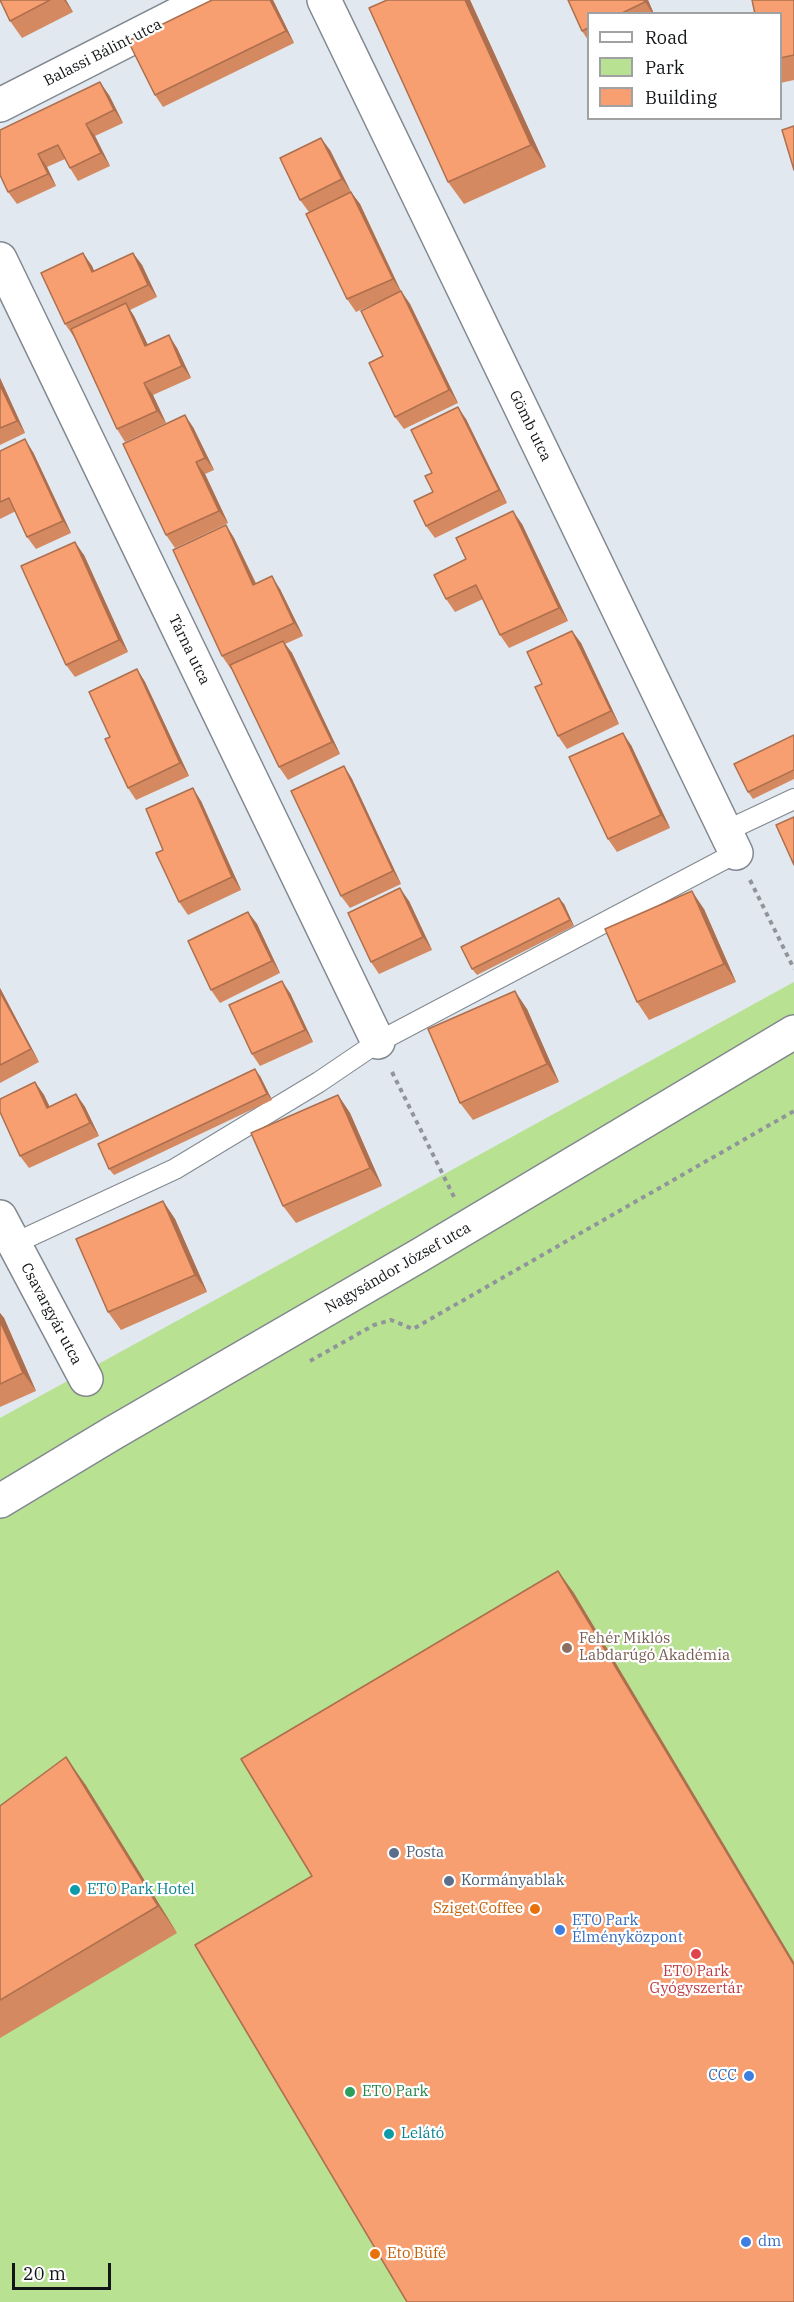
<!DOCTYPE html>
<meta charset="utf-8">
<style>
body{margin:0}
#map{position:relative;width:794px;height:2302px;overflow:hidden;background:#e1e8ef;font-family:"IBM Plex Serif",serif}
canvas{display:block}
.legend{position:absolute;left:587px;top:12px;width:195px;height:108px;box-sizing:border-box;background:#fff;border:2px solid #a0a1a2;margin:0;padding:8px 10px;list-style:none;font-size:18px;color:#121517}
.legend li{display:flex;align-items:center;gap:12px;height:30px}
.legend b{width:30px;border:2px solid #a0a1a2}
.scale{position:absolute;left:12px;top:2263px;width:99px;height:27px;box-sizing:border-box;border:3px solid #121517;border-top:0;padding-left:8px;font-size:18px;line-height:21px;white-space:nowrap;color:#121517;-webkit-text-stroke:4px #fff;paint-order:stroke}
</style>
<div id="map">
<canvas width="794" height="2302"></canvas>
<ul class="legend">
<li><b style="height:8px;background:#fff"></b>Road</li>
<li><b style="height:16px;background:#b8e192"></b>Park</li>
<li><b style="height:16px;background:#f79f70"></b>Building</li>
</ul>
<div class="scale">20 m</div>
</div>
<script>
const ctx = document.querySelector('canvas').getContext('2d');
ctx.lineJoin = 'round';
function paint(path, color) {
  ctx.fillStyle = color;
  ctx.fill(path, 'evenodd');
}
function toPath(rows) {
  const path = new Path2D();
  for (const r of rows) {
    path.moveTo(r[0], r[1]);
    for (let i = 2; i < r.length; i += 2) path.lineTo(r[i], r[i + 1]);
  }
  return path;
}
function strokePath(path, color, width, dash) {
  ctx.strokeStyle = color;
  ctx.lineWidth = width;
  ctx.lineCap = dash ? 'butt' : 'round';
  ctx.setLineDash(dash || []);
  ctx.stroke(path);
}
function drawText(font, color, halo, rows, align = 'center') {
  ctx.font = font + ' "IBM Plex Serif",serif';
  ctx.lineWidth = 4.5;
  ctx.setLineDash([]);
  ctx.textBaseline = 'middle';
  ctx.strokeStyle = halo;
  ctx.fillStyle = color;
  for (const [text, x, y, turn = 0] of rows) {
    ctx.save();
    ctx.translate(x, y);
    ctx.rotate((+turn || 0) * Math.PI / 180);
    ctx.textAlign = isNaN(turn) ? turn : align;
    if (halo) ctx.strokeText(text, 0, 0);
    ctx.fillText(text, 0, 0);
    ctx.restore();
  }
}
const green = toPath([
 [794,982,794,2302,0,2302,0,1418]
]);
const path = toPath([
 [750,880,794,969],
 [392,1072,454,1197],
 [310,1361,374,1325,391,1320,413,1329,794,1111]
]);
const lane = toPath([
 [726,831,794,799],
 [13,1244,175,1169,319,1082,378,1042,736,853]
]);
const street = toPath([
 [324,0,736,853],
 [0,105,206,0],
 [0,259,378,1042],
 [0,1217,86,1379],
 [0,1501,113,1433,420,1255,794,1032]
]);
const wall = toPath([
 [0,0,66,0,73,12,22,38,10,21],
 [212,0,273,0,294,43,163,107,155,95],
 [470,0,546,167,464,204,448,182],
 [568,0,648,0,654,14,588,14,588,40,582,31],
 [794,0,794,80,780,83,780,14],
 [109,95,123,123,95,136,110,166,78,181,70,168,65,159,47,167,56,186,17,204,8,192,0,175],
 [330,150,351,192,309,212,300,200],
 [351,192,360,204,401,291,410,304,458,403,404,429,395,417,383,356,389,297,356,312,347,299],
 [83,253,92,266,94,271,133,253,142,265,157,297,130,310,134,316,148,345,177,348,191,378,153,395,166,423,125,442,117,429,74,337,65,324],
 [0,378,25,433,0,445],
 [466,419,507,503,435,538,426,526,433,492,432,473],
 [193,427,214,470,205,474,228,523,175,548,166,535],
 [0,451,33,452,71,533,36,549,27,537,16,511,0,519],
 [522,524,568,621,509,648,500,635,483,599,455,612,446,599,466,559],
 [226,525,234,538,256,583,280,589,303,636,285,644,292,653,340,754,288,780,279,767,232,668,231,669,222,656],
 [84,555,128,652,75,677,66,665],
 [572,631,581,643,619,724,567,749,558,736,542,684],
 [137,669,145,682,189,776,136,800,128,788,110,737],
 [794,735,794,779,753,799,748,792],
 [631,745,670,828,617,852,608,839],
 [344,766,352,779,401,884,350,908,341,896],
 [201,801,241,890,188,915,179,902],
 [409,901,432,950,379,974,371,962],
 [564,904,574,926,477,975,472,969],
 [704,909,736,982,649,1020,637,1002],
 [248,912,257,924,280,973,220,1003,211,990],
 [0,988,39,1062,0,1083],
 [290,993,313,1042,260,1066,252,1054],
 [527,1009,559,1082,473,1120,460,1103],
 [260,1076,272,1100,114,1175,109,1169],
 [35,1082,44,1095,50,1107,76,1094,85,1107,99,1136,29,1168,20,1156],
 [338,1095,350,1113,382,1186,296,1223,283,1206],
 [163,1201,175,1219,207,1292,121,1330,108,1312],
 [0,1313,4,1318,36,1391,0,1407],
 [85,1784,177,1933,0,2038,0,1806]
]);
const shadedWall = toPath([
 [64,0,66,0,73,12],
 [270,0,273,0,294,43,286,31],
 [465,0,470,0,546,167,531,145],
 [644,0,648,0,654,14,653,14],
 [100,82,109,95,123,123,114,110],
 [86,124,95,136,110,166,101,153],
 [321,138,330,150,351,192,342,179],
 [38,154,47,167,56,186,48,174],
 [351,192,360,204,401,292,393,279],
 [83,253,92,266,100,285,92,272],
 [133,253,142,265,157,297,148,285],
 [401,291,410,304,458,403,449,390],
 [126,303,134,316,154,358,145,346],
 [169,335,177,348,191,378,182,366],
 [0,378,25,433,17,421,0,385],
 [144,383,153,395,166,423,157,411],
 [458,407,466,419,507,503,499,490],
 [185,415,193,427,214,470,205,458],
 [25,439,33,452,71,533,63,521],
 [196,462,205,474,228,523,219,511],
 [513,511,522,524,568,621,559,608],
 [226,525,234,538,262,597,253,585],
 [75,542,84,555,128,652,119,640],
 [272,576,280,589,303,636,294,623],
 [572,631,581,643,619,724,611,711],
 [283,641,292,653,340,754,332,742],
 [137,669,145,682,189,776,180,763],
 [623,733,631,745,670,828,661,815],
 [344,766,352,779,401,884,393,871],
 [193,788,201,801,241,890,232,877],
 [400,888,409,901,432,950,423,937],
 [692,891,704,909,736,982,724,964],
 [559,898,564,904,574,926,570,920],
 [248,912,257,924,280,973,272,961],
 [282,981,290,993,313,1042,305,1030],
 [0,988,39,1062,31,1049,0,992],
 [515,991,527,1009,559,1082,547,1064],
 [255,1069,260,1076,272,1100,267,1094],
 [35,1082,44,1095,56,1121,47,1108],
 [76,1094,85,1107,99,1136,90,1123],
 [338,1095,350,1113,382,1186,370,1168],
 [163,1201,175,1219,207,1292,195,1275],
 [0,1313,4,1318,36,1391,23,1373,0,1321],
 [558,1571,574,1593,794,1962,794,1965],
 [66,1757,85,1784,177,1933,158,1906]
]);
const building = toPath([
 [0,0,50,0,10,21,0,0],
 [212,0,270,0,286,31,155,95,128,41,212,0],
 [387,0,465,0,531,145,448,182,369,8,387,0],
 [568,0,644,0,645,2,620,14,588,14,588,28,582,31,568,0],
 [752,0,794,0,794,55,780,58,780,14,755,14,752,0],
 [100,82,114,110,86,124,101,153,70,168,58,145,38,154,48,174,8,192,0,175,0,130,100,82],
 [794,126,794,170,782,130,794,126],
 [321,138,342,179,300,200,280,158,321,138],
 [351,192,393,279,347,299,306,214,351,192],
 [83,253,92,272,133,253,148,285,65,324,41,273,83,253],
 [401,291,449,390,395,417,369,363,383,356,361,311,401,291],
 [126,303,145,346,169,335,182,366,144,383,157,411,117,429,71,329,126,303],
 [0,385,17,421,0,428,0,385],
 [458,407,499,490,426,526,414,501,433,492,425,476,432,473,411,430,458,407],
 [185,415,205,458,196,462,219,511,166,535,123,444,185,415],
 [25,439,63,521,27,537,9,498,0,502,0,451,25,439],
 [513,511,559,608,500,635,476,585,446,599,434,575,466,559,456,538,513,511],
 [226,525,253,585,272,576,294,623,222,656,173,550,226,525],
 [75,542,119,640,66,665,21,566,75,542],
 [572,631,611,711,558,736,535,687,542,684,527,652,572,631],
 [283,641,332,742,279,767,230,665,283,641],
 [137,669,180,763,128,788,105,739,110,737,89,692,137,669],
 [623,733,661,815,608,839,569,757,623,733],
 [794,735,794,770,748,792,734,764,794,735],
 [344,766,393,871,341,896,291,791,344,766],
 [193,788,232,877,179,902,156,853,163,850,146,809,193,788],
 [794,817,794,865,776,825,794,817],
 [400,888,423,937,371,962,348,913,400,888],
 [692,891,724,964,637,1002,605,929,692,891],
 [559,898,570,920,472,969,461,947,559,898],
 [248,912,272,961,211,990,188,941,248,912],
 [282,981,305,1030,252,1054,229,1005,282,981],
 [515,991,547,1064,460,1103,428,1029,515,991],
 [0,992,31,1049,0,1065,0,992],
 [255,1069,267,1094,109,1169,98,1144,255,1069],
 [35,1082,47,1108,76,1094,90,1123,20,1156,0,1112,0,1099,35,1082],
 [338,1095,370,1168,283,1206,251,1133,338,1095],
 [163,1201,195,1275,108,1312,76,1239,163,1201],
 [0,1321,23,1373,0,1384,0,1321],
 [558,1571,794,1965,794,2302,407,2302,195,1945,312,1876,241,1759,558,1571],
 [66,1757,158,1906,0,2000,0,1806,66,1757]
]);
const markers = [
 [567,1648,6,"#8d6e63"],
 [394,1853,6,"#5c6f8a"],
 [449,1881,6,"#5c6f8a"],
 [75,1890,6,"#0f9aa8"],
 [535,1909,6,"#e8710a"],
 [560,1930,6,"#3f7fe0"],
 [696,1954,6,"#e0444e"],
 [749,2076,6,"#3f7fe0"],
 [350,2092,6,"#2e9e5b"],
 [389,2134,6,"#0f9aa8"],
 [746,2242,6,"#3f7fe0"],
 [375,2254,6,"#e8710a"]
];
const streetNames = [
 ["Balassi Bálint utca",103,53,-27],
 ["Gömb utca",530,426,64],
 ["Tárna utca",189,650,64],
 ["Nagysándor József utca",398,1268,-30],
 ["Csavargyár utca",51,1314,62]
];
const educationNames = [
 ["Fehér Miklós",579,1639],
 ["Labdarúgó Akadémia",579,1656]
];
const serviceNames = [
 ["Posta",406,1853],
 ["Kormányablak",461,1881]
];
const cultureNames = [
 ["ETO Park Hotel",87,1890],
 ["Lelátó",401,2134]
];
const foodNames = [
 ["Sziget Coffee",523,1909],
 ["Eto Büfé",387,2254,"left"]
];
const shopNames = [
 ["ETO Park",572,1921],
 ["Élményközpont",572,1938],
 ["CCC",737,2076,"right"],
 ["dm",758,2242]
];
const healthNames = [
 ["ETO Park",696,1972],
 ["Gyógyszertár",696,1989]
];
const leisureNames = [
 ["ETO Park",362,2092]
];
paint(green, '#b8e192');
strokePath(lane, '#82888f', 22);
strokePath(street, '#82888f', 36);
strokePath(path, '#90959b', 4, [4.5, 4.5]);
strokePath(lane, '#fff', 20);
strokePath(street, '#fff', 33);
paint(wall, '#d48960');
paint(shadedWall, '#ad6f4e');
paint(building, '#f79f70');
strokePath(building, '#ad6f4e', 1.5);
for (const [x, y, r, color] of markers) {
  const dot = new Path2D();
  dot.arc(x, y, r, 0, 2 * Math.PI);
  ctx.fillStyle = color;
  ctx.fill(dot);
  strokePath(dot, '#fff', 2);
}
drawText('15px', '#121517', '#fff', streetNames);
drawText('15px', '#785e54', '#fff', educationNames, 'left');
drawText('15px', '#4e5e75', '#fff', serviceNames, 'left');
drawText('15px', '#0d838f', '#fff', cultureNames, 'left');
drawText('15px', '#c56008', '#fff', foodNames, 'right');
drawText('15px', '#366cbe', '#fff', shopNames, 'left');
drawText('15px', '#be3a42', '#fff', healthNames);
drawText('15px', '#27864d', '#fff', leisureNames, 'left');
</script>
